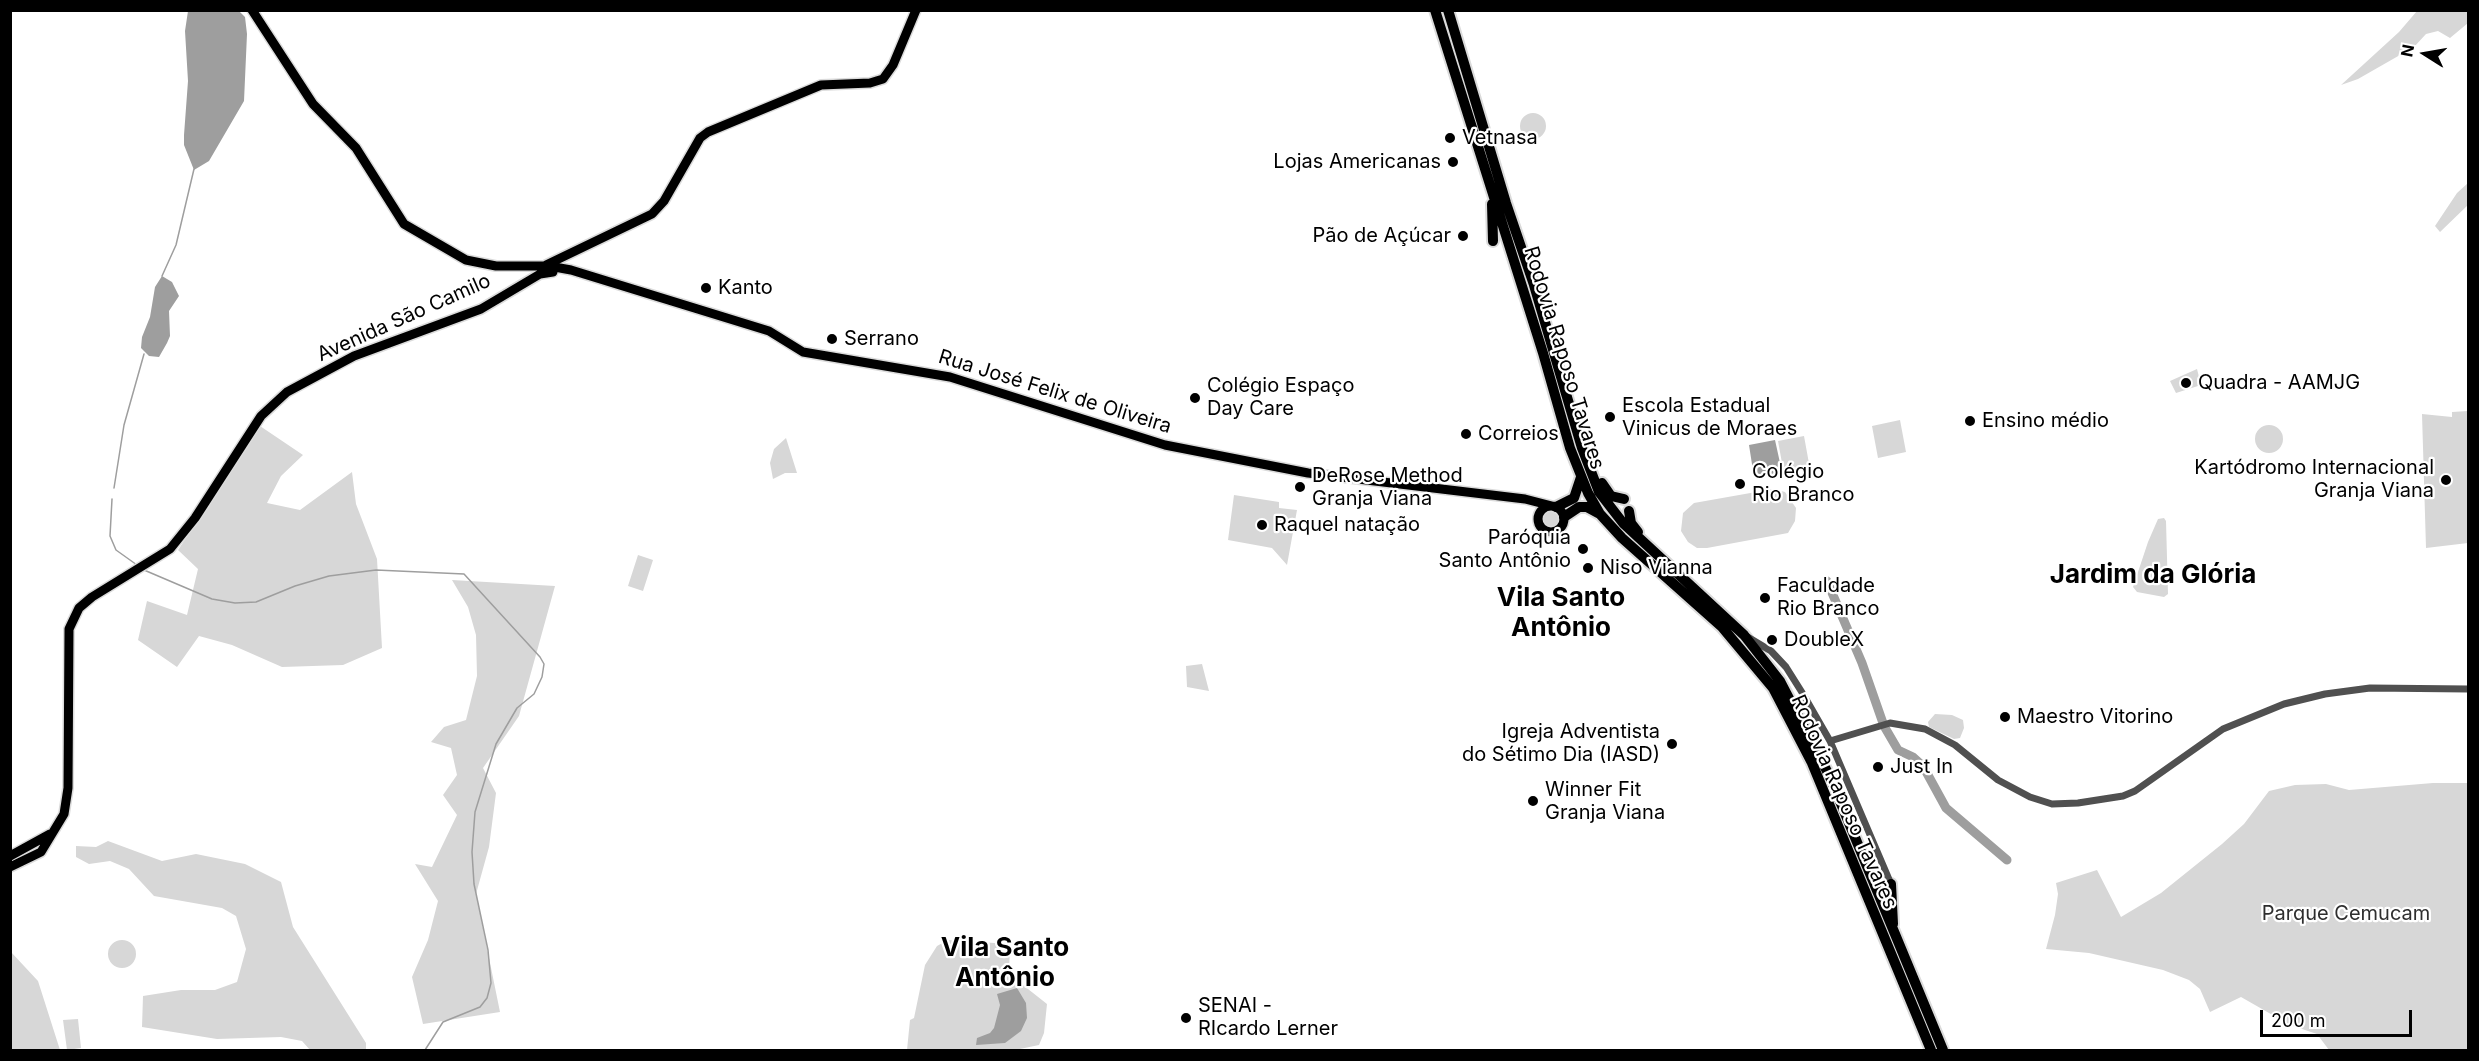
<!DOCTYPE html>
<meta charset="utf-8">
<style>
body{margin:0}
#map{position:relative;width:2479px;height:1061px;overflow:hidden;background:#fff;font-family:Inter,sans-serif}
canvas{display:block}
.frame{position:absolute;inset:0;border:12px solid #000;pointer-events:none}
.north{position:absolute;left:2395px;top:24px;width:60px;height:60px;-webkit-text-stroke:4px #fff;paint-order:stroke;rotate:281deg;font-size:16px;font-weight:700;line-height:24px;text-align:center;color:#000}
.north::after{content:'';display:block;margin:auto;width:21px;height:27px;background:#000;clip-path:polygon(50% 0,100% 100%,50% 72%,0 100%)}
.scale{position:absolute;left:2260px;top:1010px;width:152px;height:27px;box-sizing:border-box;border:3px solid #000;border-top:0;padding-left:8px;font-size:18px;line-height:21px;white-space:nowrap;color:#000;-webkit-text-stroke:4px #fff;paint-order:stroke}
</style>
<div id="map">
<canvas width="2479" height="1061"></canvas>
<div class="frame"></div>
<div class="north">N</div>
<div class="scale">200 m</div>
</div>
<script>
const ctx = document.querySelector('canvas').getContext('2d');
ctx.lineJoin = 'round';
function paint(path, color) {
  ctx.fillStyle = color;
  ctx.fill(path, 'evenodd');
}
function toPath(rows) {
  const path = new Path2D();
  for (const r of rows) {
    if (r.length === 3) {
      path.moveTo(r[0] + r[2], r[1]);
      path.arc(r[0], r[1], r[2], 0, 2 * Math.PI);
      continue;
    }
    path.moveTo(r[0], r[1]);
    for (let i = 2; i < r.length; i += 2) path.lineTo(r[i], r[i + 1]);
  }
  return path;
}
function strokePath(path, color, width, dash) {
  ctx.strokeStyle = color;
  ctx.lineWidth = width;
  ctx.lineCap = dash ? 'butt' : 'round';
  ctx.setLineDash(dash || []);
  ctx.stroke(path);
}
function drawText(font, color, halo, rows, align = 'center') {
  ctx.font = font + ' Inter,sans-serif';
  ctx.lineWidth = 4.5;
  ctx.setLineDash([]);
  ctx.textBaseline = 'middle';
  ctx.strokeStyle = halo;
  ctx.fillStyle = color;
  for (const [text, x, y, turn = 0] of rows) {
    ctx.save();
    ctx.translate(x, y);
    ctx.rotate((+turn || 0) * Math.PI / 180);
    ctx.textAlign = isNaN(turn) ? turn : align;
    if (halo) ctx.strokeText(text, 0, 0);
    ctx.fillText(text, 0, 0);
    ctx.restore();
  }
}
const green = toPath([
 [2417,11,2468,11,2468,23,2450,38,2438,31,2426,34,2414,47,2358,79,2341,85,2399,32],
 [1533,126,13],
 [2468,183,2468,205,2440,232,2435,226,2457,193],
 [2197,369,2201,385,2176,393,2170,381],
 [2468,411,2468,543,2426,548,2422,414,2452,417,2452,412],
 [1900,420,1906,452,1878,458,1872,426],
 [2269,439,14],
 [260,426,303,455,281,476,267,503,300,510,352,472,356,504,377,559,382,648,343,665,282,667,232,645,199,636,177,667,138,640,147,601,187,615,198,569,178,550],
 [1804,436,1810,469,1784,474,1778,441],
 [786,438,797,473,785,473,773,479,770,463,774,449],
 [1773,489,1785,492,1796,508,1795,521,1788,533,1707,548,1697,548,1688,542,1681,531,1683,513,1694,503],
 [1234,495,1279,502,1279,508,1297,510,1287,565,1272,548,1228,540],
 [1551,521,11],
 [2164,518,2166,521,2168,594,2164,597,2137,592,2133,587,2148,542,2158,519],
 [638,555,653,560,643,591,628,586],
 [452,580,555,586,519,716,483,768,496,793,489,847,476,894,500,1012,423,1024,412,977,428,940,438,901,415,864,432,867,457,815,443,795,457,775,451,748,431,742,444,727,466,720,477,676,476,635,468,607],
 [1202,664,1209,691,1187,687,1186,666],
 [1935,714,1952,715,1963,720,1964,728,1960,738,1954,739,1929,727,1928,722],
 [2433,783,2468,783,2468,1050,2329,1050,2317,1034,2290,1025,2241,997,2210,1012,2200,989,2189,980,2163,970,2089,953,2046,949,2055,915,2058,894,2056,883,2097,870,2121,917,2161,893,2222,844,2244,824,2269,791,2295,785,2326,784,2349,790],
 [108,841,162,861,196,854,245,864,281,882,293,927,366,1043,366,1050,310,1050,302,1041,281,1037,217,1039,142,1027,143,996,181,990,215,990,237,982,246,949,236,916,222,908,154,896,129,869,110,861,89,864,76,857,76,846,96,847],
 [948,940,1010,944,1009,974,1047,1004,1044,1033,1039,1045,1015,1050,907,1050,910,1020,914,1018,925,965,937,946],
 [122,954,14],
 [11,952,38,981,60,1050,11,1050],
 [78,1019,81,1048,67,1050,63,1020]
]);
const water = toPath([
 [188,11,239,11,245,17,247,34,244,101,209,161,194,170,184,145,184,135,188,81,185,31],
 [162,276,172,282,179,296,169,311,170,336,167,343,159,357,149,356,141,348,142,337,150,317,155,287],
 [1775,440,1782,472,1754,477,1749,445],
 [1017,988,1026,1003,1027,1018,1021,1031,1005,1043,976,1045,977,1038,990,1033,994,1028,1000,1005,997,994]
]);
const stream = toPath([
 [162,276,176,245,194,169],
 [114,488,124,425,144,354],
 [112,499,110,536,116,550,137,565],
 [144,570,212,599,235,603,256,602,295,586,329,576,376,570,464,574,540,657,544,664,542,677,534,694,517,708,496,744,475,812,472,852,474,884,488,950,491,983,487,998,480,1007,443,1022,425,1050]
]);
const river = toPath([
 [1827,581,1862,663,1884,726,1898,750,1913,757,1923,766,1946,808,2007,860]
]);
const minor = toPath([
 [1746,636,1771,651,1786,667,1803,694,1830,741,1891,884],
 [1830,741,1890,723,1925,729,1955,745,1998,780,2030,797,2052,804,2078,803,2123,796,2135,791,2223,729,2284,704,2325,694,2370,688,2468,689]
]);
const major = toPath([
 [252,10,313,104,356,148,404,224,466,260,496,266,549,266,571,270,769,331,803,352,950,377,1165,445,1308,473,1525,499,1552,506],
 [546,265,652,214,664,201,700,138,708,132,821,85,870,83,883,79,893,65,916,10],
 [1551,519,13],
 [10,856,50,834],
 [10,867,41,852,64,814,68,788,69,629,79,608,92,597,170,549,195,518,261,416,287,392,354,356,481,309,540,274,553,272]
]);
const highway = toPath([
 [1435,10,1543,353,1570,448,1588,493,1600,514,1622,538,1722,627,1773,688,1812,763,1931,1050],
 [1448,10,1506,203,1534,285,1582,448,1599,492,1623,523,1744,635,1780,681,1830,777,1943,1050],
 [1492,204,1493,241],
 [1602,483,1611,496,1624,499],
 [1556,507,1574,498,1581,477],
 [1629,511,1631,523,1638,532],
 [1564,517,1579,507,1587,507,1600,514],
 [1891,884,1893,924]
]);
const markers = [
 [1450,138,6,"#000"],
 [1453,162,6,"#000"],
 [1463,236,6,"#000"],
 [706,288,6,"#000"],
 [832,339,6,"#000"],
 [2186,383,6,"#000"],
 [1195,398,6,"#000"],
 [1610,417,6,"#000"],
 [1970,421,6,"#000"],
 [1466,434,6,"#000"],
 [2446,480,6,"#000"],
 [1740,484,6,"#000"],
 [1300,487,6,"#000"],
 [1262,525,6,"#000"],
 [1583,549,6,"#000"],
 [1588,568,6,"#000"],
 [1765,598,6,"#000"],
 [1772,640,6,"#000"],
 [2005,717,6,"#000"],
 [1672,744,6,"#000"],
 [1878,767,6,"#000"],
 [1533,801,6,"#000"],
 [1186,1018,6,"#000"]
];
const poiNames = [
 ["Vetnasa",1462,138],
 ["Lojas Americanas",1441,162,"right"],
 ["Pão de Açúcar",1451,236,"right"],
 ["Kanto",718,288],
 ["Serrano",844,339],
 ["Quadra - AAMJG",2198,383],
 ["Colégio Espaço",1207,386],
 ["Day Care",1207,409],
 ["Escola Estadual",1622,406],
 ["Vinicus de Moraes",1622,429],
 ["Ensino médio",1982,421],
 ["Correios",1478,434],
 ["Kartódromo Internacional",2434,468,"right"],
 ["Granja Viana",2434,491,"right"],
 ["Colégio",1752,472],
 ["Rio Branco",1752,495],
 ["DeRose Method",1312,476],
 ["Granja Viana",1312,499],
 ["Raquel natação",1274,525],
 ["Paróquia",1571,538,"right"],
 ["Santo Antônio",1571,561,"right"],
 ["Niso Vianna",1600,568],
 ["Faculdade",1777,586],
 ["Rio Branco",1777,609],
 ["DoubleX",1784,640],
 ["Maestro Vitorino",2017,717],
 ["Igreja Adventista",1660,732,"right"],
 ["do Sétimo Dia (IASD)",1660,755,"right"],
 ["Just In",1890,767],
 ["Winner Fit",1545,790],
 ["Granja Viana",1545,813],
 ["SENAI -",1198,1006],
 ["RIcardo Lerner",1198,1029]
];
const streetNames = [
 ["Avenida São Camilo",404,318,-24],
 ["Rodovia Raposo Tavares",1564,358,73],
 ["Rua José Felix de Oliveira",1055,392,17],
 ["Rodovia Raposo Tavares",1844,802,66]
];
const parkNames = [
 ["Parque Cemucam",2346,914]
];
const districtNames = [
 ["Jardim da Glória",2153,575],
 ["Vila Santo",1561,598],
 ["Antônio",1561,628],
 ["Vila Santo",1005,948],
 ["Antônio",1005,978]
];
paint(green, '#d7d7d7');
paint(water, '#9e9e9e');
strokePath(stream, '#9e9e9e', 1.5);
strokePath(river, '#9e9e9e', 9);
strokePath(major, '#dbdbdb', 12);
strokePath(highway, '#dbdbdb', 14);
strokePath(minor, '#505050', 7);
strokePath(major, '#000', 9);
strokePath(highway, '#000', 10);
for (const [x, y, r, color] of markers) {
  const dot = new Path2D();
  dot.arc(x, y, r, 0, 2 * Math.PI);
  ctx.fillStyle = color;
  ctx.fill(dot);
  strokePath(dot, '#fff', 2);
}
drawText('20px', '#000', '#fff', poiNames, 'left');
drawText('20px', '#000', '#fff', streetNames);
drawText('20px', '#2e2e2e', '#fff', parkNames);
drawText('bold 26px', '#000', '#fff', districtNames);
</script>
